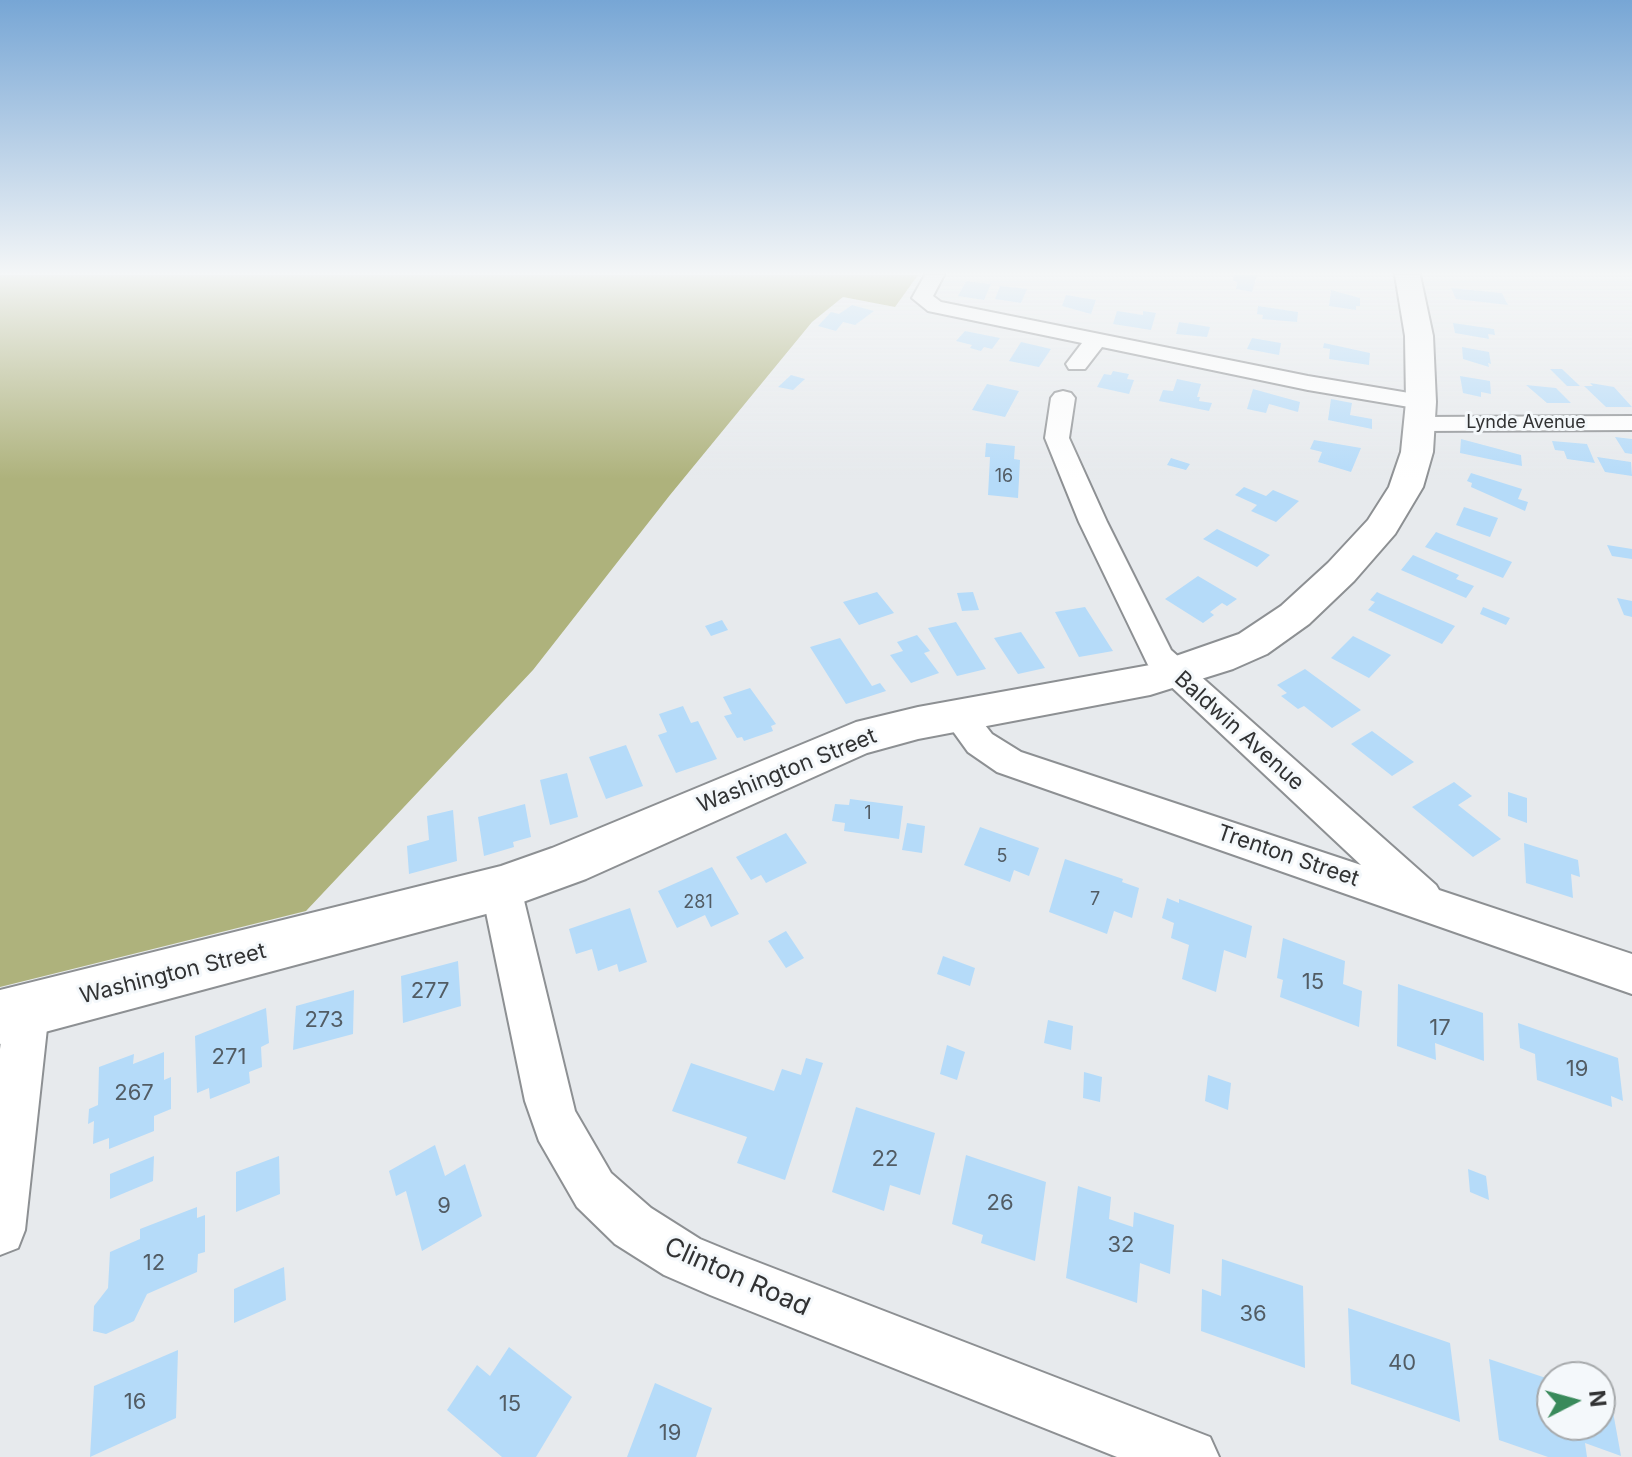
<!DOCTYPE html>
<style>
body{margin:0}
#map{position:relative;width:1632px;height:1457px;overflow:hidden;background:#e7eaed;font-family:Inter,sans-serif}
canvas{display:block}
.north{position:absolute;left:1536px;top:1361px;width:80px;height:80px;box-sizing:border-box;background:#f4f8fb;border:2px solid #a6a9ab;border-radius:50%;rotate:84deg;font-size:22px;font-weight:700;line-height:32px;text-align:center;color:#313233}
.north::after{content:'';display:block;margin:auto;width:28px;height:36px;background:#398a5b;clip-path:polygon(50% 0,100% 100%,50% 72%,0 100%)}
</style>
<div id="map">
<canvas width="1632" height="1457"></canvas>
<div class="north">N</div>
</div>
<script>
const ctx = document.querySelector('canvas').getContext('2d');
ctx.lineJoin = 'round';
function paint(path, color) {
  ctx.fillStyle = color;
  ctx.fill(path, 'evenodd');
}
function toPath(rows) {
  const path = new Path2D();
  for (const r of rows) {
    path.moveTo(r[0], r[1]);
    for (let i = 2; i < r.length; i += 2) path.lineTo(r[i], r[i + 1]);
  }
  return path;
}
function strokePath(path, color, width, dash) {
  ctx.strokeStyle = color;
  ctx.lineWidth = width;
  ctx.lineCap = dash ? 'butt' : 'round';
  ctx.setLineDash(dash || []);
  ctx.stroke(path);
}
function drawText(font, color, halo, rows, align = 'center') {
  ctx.font = font + ' Inter,sans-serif';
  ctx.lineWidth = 6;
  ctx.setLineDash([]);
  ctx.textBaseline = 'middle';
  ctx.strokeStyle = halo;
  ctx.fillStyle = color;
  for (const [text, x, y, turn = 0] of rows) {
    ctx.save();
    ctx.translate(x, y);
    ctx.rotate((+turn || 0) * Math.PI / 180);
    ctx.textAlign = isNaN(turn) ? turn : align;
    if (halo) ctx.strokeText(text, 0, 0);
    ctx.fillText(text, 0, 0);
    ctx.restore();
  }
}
const forest = toPath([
 [0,275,918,275,895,307,843,297,812,322,670,495,533,670,306,911,0,987]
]);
const building = toPath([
 [1234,275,1257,275,1252,292,1236,289,1237,282,1233,281],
 [966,281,991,284,984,300,958,296],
 [1000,286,1027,289,1021,303,995,299],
 [1451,288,1502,293,1508,305,1456,299],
 [1331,290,1360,298,1360,306,1356,306,1356,310,1329,306],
 [1066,295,1096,300,1091,314,1062,306],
 [852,305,874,311,855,325,843,322,836,331,818,326,831,312,839,314],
 [1258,306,1298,312,1297,322,1262,319,1263,315,1257,314],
 [1117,311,1143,315,1143,311,1156,313,1151,330,1113,324],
 [1179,322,1210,327,1207,337,1176,334],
 [1453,323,1494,329,1495,335,1488,334,1489,339,1455,333],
 [965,331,1000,338,992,349,984,347,981,351,970,348,972,345,956,341],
 [1252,338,1281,343,1279,355,1247,349],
 [1021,342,1051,349,1039,367,1009,361],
 [1324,343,1370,353,1369,365,1329,359,1330,349,1323,348],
 [1462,347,1489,352,1491,364,1488,363,1489,367,1463,359],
 [1550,369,1562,369,1580,386,1567,386],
 [1113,371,1129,374,1127,379,1134,380,1129,394,1097,387,1104,374,1111,375],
 [791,375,805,379,793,390,778,387],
 [1460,376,1490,381,1491,394,1481,392,1481,397,1463,393],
 [1177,379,1201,384,1197,397,1200,397,1199,401,1212,403,1209,411,1159,401,1163,390,1173,391],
 [1590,383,1614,387,1632,407,1606,407,1584,386,1593,386],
 [987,384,1019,391,1005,417,972,410],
 [1526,385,1556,388,1571,403,1547,403],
 [1253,389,1300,402,1298,412,1269,404,1266,413,1247,409],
 [1331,399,1352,403,1350,415,1372,419,1372,429,1328,420],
 [1615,437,1632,439,1632,454,1625,453],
 [1461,439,1521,455,1522,466,1460,453],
 [1314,440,1361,448,1351,472,1318,462,1322,452,1310,449],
 [1552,441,1587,444,1595,463,1567,459,1564,451,1555,450],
 [986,443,1015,446,1014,459,1020,460,1018,498,988,495,990,457,985,457],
 [1597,457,1631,462,1632,476,1605,472],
 [1171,458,1190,464,1186,470,1167,465],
 [1471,473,1522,489,1518,499,1528,502,1525,511,1471,487,1472,483,1467,481],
 [1244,487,1266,496,1273,490,1299,501,1276,522,1251,511,1257,505,1235,495],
 [1464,507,1498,518,1490,537,1456,525],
 [1217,529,1270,555,1257,567,1203,539],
 [1436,532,1512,562,1503,578,1425,547],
 [1607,545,1632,549,1632,559,1612,556],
 [1413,555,1459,575,1456,579,1474,586,1466,598,1401,570],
 [1198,576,1237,599,1227,606,1222,603,1210,612,1214,615,1203,623,1165,599],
 [877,592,894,613,859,625,843,602],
 [973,592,979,610,962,611,957,593],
 [1377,592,1381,594,1455,626,1442,644,1368,610,1375,602,1370,600],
 [1617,598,1632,601,1632,617,1624,615],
 [1085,607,1113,651,1079,657,1055,612],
 [1483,607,1510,618,1506,625,1480,614],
 [722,620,728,630,711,636,705,626],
 [956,622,986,669,957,676,928,628],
 [1021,632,1045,668,1018,674,994,638],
 [917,635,930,651,924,653,939,673,911,683,890,655,903,651,897,642],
 [1353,636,1391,655,1369,678,1331,658],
 [840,638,872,686,880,683,886,691,846,704,810,647],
 [1305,669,1361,710,1332,728,1304,706,1298,709,1281,696,1287,693,1277,685],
 [750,688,776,724,771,726,773,731,744,741,742,737,737,738,724,716,732,714,723,697],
 [683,706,691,723,698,721,717,759,676,773,658,735,667,732,659,714],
 [1372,731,1414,762,1392,776,1351,744],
 [626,745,643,786,606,799,589,757],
 [567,773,578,817,550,825,540,780],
 [1454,782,1472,796,1458,805,1501,839,1473,857,1412,807],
 [1508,792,1527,798,1527,823,1508,816],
 [850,799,903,806,899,839,844,831,845,823,832,821,835,804,849,805],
 [525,804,531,837,513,842,514,847,484,856,478,817],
 [453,810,457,861,409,874,407,846,429,840,427,816],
 [907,823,925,826,922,853,902,850],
 [980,827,1039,848,1029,876,1014,870,1010,882,964,865],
 [786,833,807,863,766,883,761,875,751,880,736,857],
 [1524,843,1578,860,1580,877,1571,874,1573,898,1526,883],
 [1065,859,1123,879,1122,882,1139,888,1132,918,1114,911,1107,934,1049,912],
 [712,867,739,914,711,927,705,915,677,928,658,891],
 [1167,898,1179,903,1179,899,1252,926,1246,958,1224,950,1216,992,1182,979,1189,945,1171,938,1174,923,1162,918],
 [630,908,647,962,619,972,617,964,598,971,592,949,576,954,569,929],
 [786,931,804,958,786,968,768,941],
 [1283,938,1345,961,1343,984,1362,991,1359,1027,1280,997,1283,980,1277,978],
 [943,956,975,968,970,986,937,974],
 [458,961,461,1006,403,1023,401,976],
 [1398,984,1483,1013,1484,1061,1435,1043,1436,1060,1397,1046],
 [354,990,353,1034,293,1050,296,1006],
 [266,1008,269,1043,261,1047,262,1067,249,1072,250,1083,210,1099,209,1088,197,1093,195,1036],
 [1048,1020,1073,1026,1071,1050,1044,1043],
 [1518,1023,1618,1058,1623,1101,1611,1096,1612,1107,1537,1080,1535,1054,1520,1048],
 [947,1045,965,1052,957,1080,940,1074],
 [164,1052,164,1080,171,1077,171,1109,154,1116,154,1131,109,1149,109,1138,93,1144,94,1121,88,1124,89,1109,98,1105,99,1067,134,1054,133,1064],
 [806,1058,823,1063,785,1180,737,1163,747,1137,672,1111,691,1063,774,1091,782,1069,801,1075],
 [1084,1072,1102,1077,1100,1102,1083,1098],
 [1208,1075,1231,1083,1228,1110,1205,1101],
 [856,1107,935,1133,920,1195,890,1185,884,1211,832,1192],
 [435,1145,445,1176,465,1164,482,1216,422,1251,406,1191,396,1196,389,1171],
 [966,1155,1046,1182,1035,1261,981,1243,983,1235,952,1224],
 [154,1156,153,1181,110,1199,110,1174],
 [279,1156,280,1194,236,1212,236,1172],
 [1468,1169,1486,1176,1489,1200,1470,1192],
 [1078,1186,1111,1197,1109,1219,1133,1227,1134,1212,1174,1225,1170,1274,1140,1263,1137,1303,1066,1278],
 [197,1207,197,1218,205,1215,205,1252,198,1254,197,1272,147,1294,134,1321,106,1334,93,1331,94,1306,108,1288,110,1252,140,1239,140,1229],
 [1222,1259,1303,1286,1305,1368,1201,1331,1202,1289,1221,1296],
 [284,1267,286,1300,234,1323,234,1289],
 [1348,1308,1450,1343,1460,1422,1351,1384],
 [509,1347,572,1397,536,1457,502,1457,447,1410,477,1365,490,1376],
 [178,1350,176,1418,90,1457,94,1386],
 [1489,1359,1552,1380,1552,1425,1600,1425,1600,1397,1611,1401,1621,1456,1585,1443,1587,1457,1548,1457,1499,1440],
 [655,1383,712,1408,696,1457,627,1457]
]);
const minor = toPath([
 [925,275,944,275,933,296,941,302,1308,376,1421,395,1429,397,1433,402,1429,407,1421,409,1308,390,1102,347,1085,369,1069,369,1066,364,1082,343,928,311,912,298,925,275],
 [1063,391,1071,393,1075,398,1069,438,1107,522,1171,650,1436,885,1439,890,1632,954,1632,994,997,772,968,752,942,716,947,707,959,703,971,707,992,734,1021,752,1361,865,1148,665,1079,522,1045,438,1051,398,1055,393,1063,391],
 [1632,416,1632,430,1420,431,1411,429,1408,424,1411,419,1420,417,1632,416],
 [501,871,515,876,521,888,575,1111,611,1173,651,1208,700,1239,734,1253,1210,1437,1219,1457,1117,1457,710,1295,664,1275,615,1244,577,1207,539,1141,525,1101,481,888,487,876,501,871],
 [27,989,42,995,49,1010,25,1230,18,1248,0,1255,0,1049,5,1010,12,995,27,989]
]);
const secondary = toPath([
 [1395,275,1420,275,1433,336,1436,402,1433,452,1423,487,1395,534,1354,581,1309,624,1267,654,1233,669,1150,695,918,739,867,753,586,879,501,910,0,1044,0,990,501,866,552,848,856,722,918,707,1150,665,1239,634,1281,606,1328,563,1368,520,1389,487,1401,452,1406,402,1405,336,1395,275]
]);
const farStreetnames = [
 ["Lynde Avenue",1526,423]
];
const numberNames = [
 ["16",1004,477],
 ["1",868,814],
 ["5",1002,857],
 ["7",1095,900],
 ["281",698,903]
];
const streetNames = [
 ["Baldwin Avenue",1239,731,42],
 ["Washington Street",787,771,-22],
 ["Trenton Street",1288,856,19],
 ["Washington Street",173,974,-14]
];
const nearNumbernames = [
 ["15",1313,982],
 ["277",430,991],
 ["273",324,1020],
 ["17",1440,1028],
 ["271",229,1057],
 ["19",1577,1069],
 ["267",134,1093],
 ["22",885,1159],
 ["26",1000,1203],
 ["9",444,1206],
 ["32",1121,1245],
 ["12",154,1263],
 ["36",1253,1314],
 ["40",1402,1363],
 ["16",135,1402],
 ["15",510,1404],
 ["19",670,1433]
];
const nearStreetnames = [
 ["Clinton Road",737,1277,24]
];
paint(forest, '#aeb27c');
paint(building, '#b5dbf9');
strokePath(minor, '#8d9093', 4);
strokePath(secondary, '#8d9093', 4);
paint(minor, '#fff');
paint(secondary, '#fff');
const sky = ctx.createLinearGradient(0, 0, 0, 479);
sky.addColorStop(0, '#77a6d5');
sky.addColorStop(0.57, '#f4f6f7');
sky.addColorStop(1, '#f4f6f700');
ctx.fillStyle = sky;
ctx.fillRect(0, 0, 1632, 479);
drawText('18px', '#313233', '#f4f8fb', farStreetnames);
drawText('18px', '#525c64', null, numberNames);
drawText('22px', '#313233', '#f4f8fb', streetNames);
drawText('22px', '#525c64', null, nearNumbernames);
drawText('26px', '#313233', '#f4f8fb', nearStreetnames);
</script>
